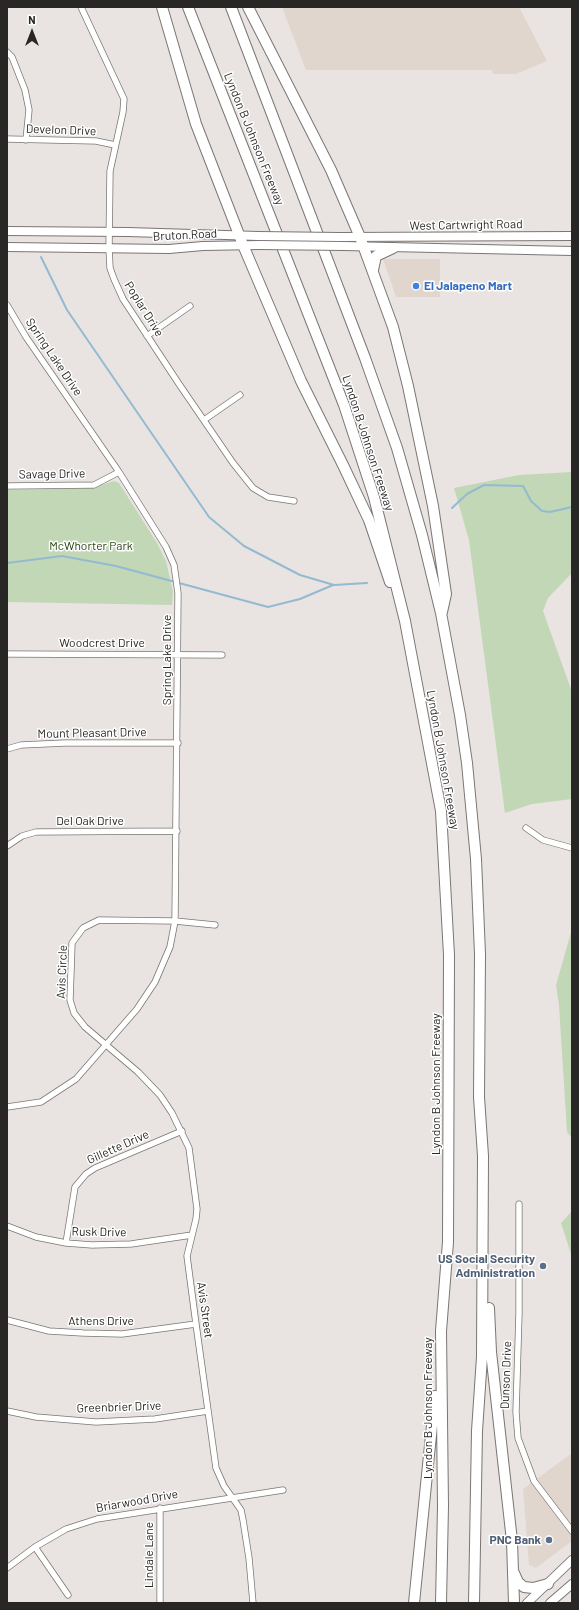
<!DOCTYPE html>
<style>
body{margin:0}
#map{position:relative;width:579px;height:1610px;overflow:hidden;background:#e9e4e1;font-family:Barlow,sans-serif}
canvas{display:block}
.frame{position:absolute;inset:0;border:8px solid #282725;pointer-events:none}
.north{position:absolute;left:12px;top:12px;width:40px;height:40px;-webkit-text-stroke:3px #fff;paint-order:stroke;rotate:0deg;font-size:11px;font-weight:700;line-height:16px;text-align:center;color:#282725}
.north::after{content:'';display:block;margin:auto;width:14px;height:18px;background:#282725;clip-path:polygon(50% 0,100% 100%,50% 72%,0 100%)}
</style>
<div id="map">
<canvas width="579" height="1610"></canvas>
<div class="frame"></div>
<div class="north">N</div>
</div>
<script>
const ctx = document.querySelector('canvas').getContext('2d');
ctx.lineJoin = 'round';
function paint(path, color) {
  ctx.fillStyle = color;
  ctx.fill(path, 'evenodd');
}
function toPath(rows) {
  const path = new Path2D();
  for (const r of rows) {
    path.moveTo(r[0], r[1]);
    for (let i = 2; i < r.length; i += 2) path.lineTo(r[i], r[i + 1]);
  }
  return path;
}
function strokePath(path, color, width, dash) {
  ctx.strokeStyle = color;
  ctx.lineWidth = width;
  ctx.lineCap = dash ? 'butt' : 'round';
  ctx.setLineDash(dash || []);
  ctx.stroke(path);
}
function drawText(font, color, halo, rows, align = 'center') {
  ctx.font = font + ' Barlow,sans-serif';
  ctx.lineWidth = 3;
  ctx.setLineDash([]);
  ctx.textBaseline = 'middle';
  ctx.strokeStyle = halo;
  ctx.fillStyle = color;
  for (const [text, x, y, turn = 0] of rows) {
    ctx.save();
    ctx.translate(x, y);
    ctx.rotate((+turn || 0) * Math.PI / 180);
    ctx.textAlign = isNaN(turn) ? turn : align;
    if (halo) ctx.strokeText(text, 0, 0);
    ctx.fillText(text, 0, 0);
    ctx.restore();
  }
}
const built = toPath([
 [282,7,519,7,547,61,516,74,493,74,492,70,306,70],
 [383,259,440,259,440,297,396,297],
 [572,1453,572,1541,536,1568,529,1565,523,1489]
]);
const green = toPath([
 [572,472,572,573,548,598,543,611,572,692,572,799,532,804,505,813,469,540,454,488,519,475],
 [114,481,119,483,157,543,166,561,173,592,172,605,7,602,7,490,92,488],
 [572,929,572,1138,567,1132,559,1005,556,985],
 [572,1211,572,1257,561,1223]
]);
const stream = toPath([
 [41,257,67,310,209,517,244,546,300,575,334,585,367,583],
 [452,508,467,494,484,485,523,486,531,501,542,511,550,512,572,507],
 [7,563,62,556,116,566,268,607,300,599,333,585]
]);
const street = toPath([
 [81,7,124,99,123,112,110,171,109,248,110,268,114,279,123,299,179,384,233,463,253,488,268,497,294,501],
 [7,52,12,57,25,90,29,110,26,140],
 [7,139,96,141,115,145],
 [7,305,26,337,119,472,166,547,174,565,178,593,175,921,170,947,155,982,137,1009,76,1079,41,1102,7,1107],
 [147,336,190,306],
 [204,420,240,395],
 [7,486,94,485,119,472],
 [7,654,222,655],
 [7,749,21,745,65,743,178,743],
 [526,828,543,840,572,848],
 [7,846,22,836,36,832,177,831],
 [215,925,175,921,99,920,83,928,72,943,70,1000,74,1013,85,1027,138,1072,160,1095,172,1113,189,1148,197,1209,196,1219,187,1256,196,1324,216,1468,224,1486,241,1510,243,1520,249,1558,253,1603],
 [519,1204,519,1313,516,1412,518,1438,534,1481,572,1531],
 [7,1226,36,1237,66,1243,92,1245,131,1244,192,1235],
 [66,1243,75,1187,86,1174,95,1168,182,1131],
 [7,1320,49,1331,83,1333,122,1334,196,1324],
 [7,1411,36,1417,96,1422,155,1419,208,1411],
 [35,1547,68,1595],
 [7,1568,35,1547,66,1529,97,1519,283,1490],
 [160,1603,160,1508]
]);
const secondary = toPath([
 [7,231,128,232,258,236],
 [340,237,572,236],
 [344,246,572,251],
 [7,247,169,249,203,246,260,245],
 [527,1603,572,1560],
 [550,1603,572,1584]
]);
const highway = toPath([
 [162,7,196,124,243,245,301,381,343,465,369,520,390,582],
 [188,7,344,405,374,497,405,621,441,811,449,955,448,1242,441,1331,443,1506,441,1603],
 [231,7,365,358,397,448,422,535,441,613,460,715,467,763,476,859,480,954,479,1097,483,1156,482,1357,477,1431,474,1603],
 [248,7,331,170,360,237,393,327,408,386,433,506,446,594,442,612],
 [373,270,376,256,393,248],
 [489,1308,491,1352,512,1541,514,1603],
 [514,1573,518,1582,524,1587,533,1588,548,1584],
 [414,1603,435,1396]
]);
const secondaryBridge = toPath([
 [258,236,340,237],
 [260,245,344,246]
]);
const markers = [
 [416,286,4,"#3f7fe0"],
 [543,1266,4,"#5c6f8a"],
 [549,1540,4,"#5c6f8a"]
];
const streetNames = [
 ["Develon Drive",61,130,2],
 ["Lyndon B Johnson Freeway",254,139,68],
 ["West Cartwright Road",466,225,-1],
 ["Bruton Road",185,235,-3],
 ["Poplar Drive",144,309,58],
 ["Spring Lake Drive",54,357,56],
 ["Lyndon B Johnson Freeway",368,443,72],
 ["Savage Drive",52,474,-1],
 ["Woodcrest Drive",102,643],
 ["Spring Lake Drive",167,660,-90],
 ["Mount Pleasant Drive",92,733,-1],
 ["Lyndon B Johnson Freeway",443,760,80],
 ["Del Oak Drive",90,821],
 ["Avis Circle",62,972,-88],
 ["Lyndon B Johnson Freeway",436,1084,-90],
 ["Gillette Drive",118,1147,-24],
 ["Rusk Drive",99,1232,1],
 ["Avis Street",205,1310,82],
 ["Athens Drive",101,1321],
 ["Dunson Drive",506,1375,-88],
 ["Greenbrier Drive",119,1407,-2],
 ["Lyndon B Johnson Freeway",428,1408,-90],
 ["Briarwood Drive",137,1501,-10],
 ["Lindale Lane",149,1555,-90]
];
const shopNames = [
 ["El Jalapeno Mart",424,286]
];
const parkNames = [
 ["McWhorter Park",91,546]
];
const serviceNames = [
 ["US Social Security",535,1259],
 ["Administration",535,1273],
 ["PNC Bank",541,1540]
];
paint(built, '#e1d6ce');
paint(green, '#c2d7b6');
strokePath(stream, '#93bad0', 2);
strokePath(street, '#7a7673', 7);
strokePath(secondary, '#7a7673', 10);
strokePath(highway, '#7a7673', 12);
strokePath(street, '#fff', 5.5);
strokePath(secondary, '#fff', 8);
strokePath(highway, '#fff', 10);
strokePath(secondaryBridge, '#7a7673', 10, []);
strokePath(secondaryBridge, '#fff', 8);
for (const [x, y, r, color] of markers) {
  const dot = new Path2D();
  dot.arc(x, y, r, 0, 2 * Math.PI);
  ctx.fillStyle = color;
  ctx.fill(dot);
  strokePath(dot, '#fff', 1.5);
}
drawText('12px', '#282725', '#fff', streetNames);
drawText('bold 12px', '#366cbe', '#fff', shopNames, 'left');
drawText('12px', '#274210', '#fff', parkNames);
drawText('bold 12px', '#4e5e75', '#fff', serviceNames, 'right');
</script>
